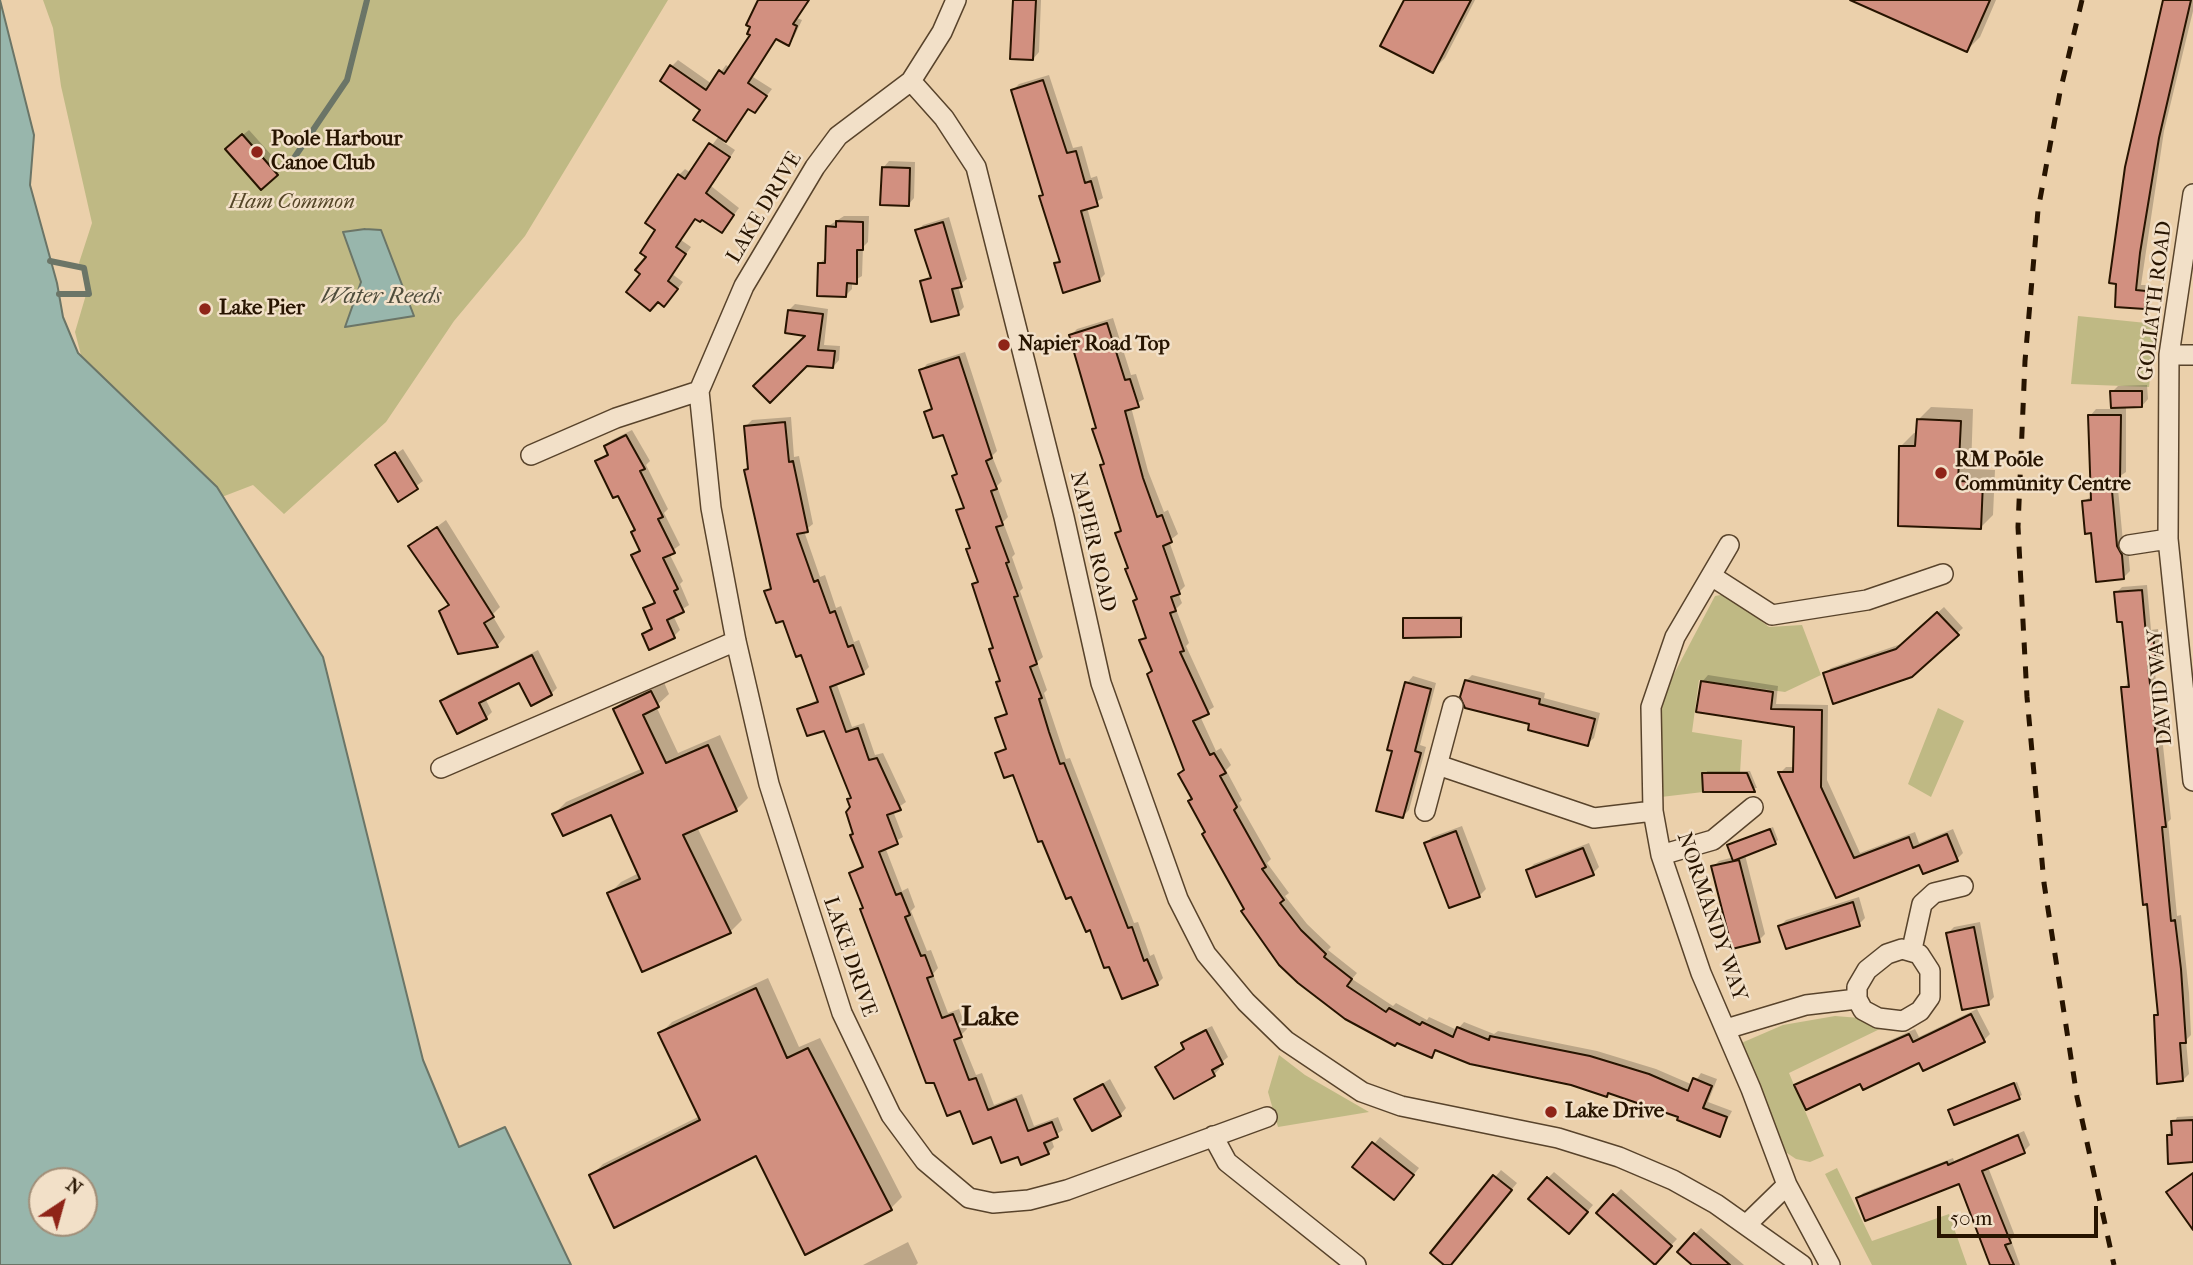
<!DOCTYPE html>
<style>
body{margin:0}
#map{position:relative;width:2193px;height:1265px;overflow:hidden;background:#ebd0ab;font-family:"IM FELL French Canon",serif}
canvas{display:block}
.north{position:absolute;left:28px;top:1167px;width:70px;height:70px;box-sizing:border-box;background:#f2e0c8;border:2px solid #a18e78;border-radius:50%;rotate:36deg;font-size:19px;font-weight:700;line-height:28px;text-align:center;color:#271400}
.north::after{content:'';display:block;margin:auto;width:24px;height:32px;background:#8f2418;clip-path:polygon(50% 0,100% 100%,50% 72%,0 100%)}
.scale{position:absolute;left:1937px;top:1206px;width:161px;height:32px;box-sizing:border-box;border:4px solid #271400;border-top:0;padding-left:9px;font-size:21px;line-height:24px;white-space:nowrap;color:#271400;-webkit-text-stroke:5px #f2e0c8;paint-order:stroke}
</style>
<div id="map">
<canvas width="2193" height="1265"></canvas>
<div class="north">N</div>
<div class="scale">50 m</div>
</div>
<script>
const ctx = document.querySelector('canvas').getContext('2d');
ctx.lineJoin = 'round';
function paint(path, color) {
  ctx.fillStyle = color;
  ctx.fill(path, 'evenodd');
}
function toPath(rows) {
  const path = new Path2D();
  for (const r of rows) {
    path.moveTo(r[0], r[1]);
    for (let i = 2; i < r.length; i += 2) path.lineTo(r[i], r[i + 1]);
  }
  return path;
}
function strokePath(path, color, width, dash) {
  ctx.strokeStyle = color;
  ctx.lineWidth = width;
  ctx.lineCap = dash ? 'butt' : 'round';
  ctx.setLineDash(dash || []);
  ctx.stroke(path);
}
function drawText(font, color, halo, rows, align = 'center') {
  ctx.font = font + ' "IM FELL French Canon",serif';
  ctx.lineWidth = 5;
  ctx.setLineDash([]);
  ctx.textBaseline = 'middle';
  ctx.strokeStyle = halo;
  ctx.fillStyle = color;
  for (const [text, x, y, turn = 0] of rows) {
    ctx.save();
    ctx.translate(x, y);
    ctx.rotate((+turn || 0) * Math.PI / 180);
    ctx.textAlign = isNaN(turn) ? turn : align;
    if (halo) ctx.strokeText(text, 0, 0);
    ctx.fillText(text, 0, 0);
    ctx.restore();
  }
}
const green = toPath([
 [43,0,668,0,525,236,454,321,386,422,284,514,253,485,201,505,83,363,75,332,88,288,79,263,92,223,61,86,53,28],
 [2078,316,2156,324,2149,387,2071,384],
 [1726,594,1769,627,1802,625,1821,675,1785,692,1699,680,1692,732,1742,740,1740,773,1703,773,1703,792,1661,797,1658,732,1665,691,1715,596],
 [1938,708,1964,721,1931,797,1908,784],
 [1835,1016,1860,1018,1886,1026,1789,1073,1824,1156,1810,1162,1796,1159,1784,1151,1739,1044,1783,1025],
 [1279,1055,1305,1075,1369,1112,1278,1127,1268,1092],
 [1837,1168,1872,1241,1949,1214,1967,1265,1872,1265,1825,1174]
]);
const water = toPath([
 [0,0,34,135,30,185,57,283,63,317,78,353,217,487,323,657,423,1060,459,1147,505,1127,571,1265,0,1265,0,0],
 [84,1181,84,1223,42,1223,42,1181,84,1181],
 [365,229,381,230,414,316,345,327,361,282,343,232,365,229]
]);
const shadow = toPath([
 [762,0,809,0,797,18,802,20,794,37,788,43,777,38,753,77,772,89,755,111,750,107,723,142,735,150,711,186,739,208,722,231,702,218,696,217,681,240,691,247,672,274,683,282,670,299,658,300,643,274,658,230,679,175,685,169,691,173,719,136,672,66,678,60,712,84,726,65,730,68,753,35],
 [1014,0,1041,0,1039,52,1033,59],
 [1406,0,1475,0,1445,58,1432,71],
 [1881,0,1996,0,1980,37,1967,50],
 [2166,0,2193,0,2193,11,2164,131,2141,285,2151,285,2151,301,2145,307,2117,305],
 [1049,75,1073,148,1082,146,1091,178,1097,176,1103,198,1087,207,1105,274,1099,280,1056,264,1061,259,1013,90,1019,84],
 [249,130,283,168,277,174,233,143],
 [889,161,915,162,914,198,908,205,883,168],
 [844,216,869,216,868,242,863,247,862,276,852,282,852,289,846,295,820,263,827,257,827,227],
 [949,217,967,279,958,286,964,307,958,313,922,282,931,275,917,231,923,225],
 [795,304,828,309,824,345,840,346,839,360,833,367,807,364,808,335,789,310],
 [1113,318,1131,375,1136,374,1144,399,1131,407,1148,471,1164,512,1168,510,1178,534,1169,541,1185,586,1178,593,1182,603,1176,609,1189,643,1186,646,1214,707,1200,716,1216,751,1221,748,1231,765,1226,770,1242,800,1239,803,1271,859,1267,863,1289,893,1285,896,1307,924,1331,947,1328,950,1357,973,1352,979,1393,1006,1396,1003,1427,1020,1429,1017,1457,1030,1464,1022,1494,1034,1498,1031,1597,1051,1656,1069,1693,1085,1701,1073,1717,1079,1708,1102,1732,1111,1719,1135,1680,1116,1609,1092,1438,1050,1431,1056,1245,908,1221,868,1224,865,1180,774,1186,768,1149,674,1153,670,1141,641,1147,635,1135,601,1138,598,1129,567,1117,534,1122,529,1102,466,1105,463,1094,430,1097,427,1071,335,1077,329],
 [965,352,997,451,992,456,1002,481,997,486,1008,517,1003,522,1015,554,1012,557,1023,588,1020,591,1043,657,1037,662,1047,690,1044,693,1066,759,1070,758,1134,923,1138,922,1150,956,1154,954,1163,978,1157,984,1091,928,1014,772,997,754,1007,746,997,719,1008,711,998,683,1001,679,991,650,994,647,974,585,979,580,968,550,971,546,958,511,964,505,954,476,958,472,944,433,926,412,933,405,921,371,927,364],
 [2147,385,2148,399,2142,406,2126,406,2126,472,2117,478,2123,542,2128,548,2130,571,2124,577,2093,532,2083,502,2093,495,2090,416,2096,409,2112,409,2112,392,2118,386],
 [1931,407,1973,409,1971,469,1995,470,1993,515,1980,528,1901,446,1914,433,1918,433,1918,420],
 [791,417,794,457,799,456,813,524,804,531,820,577,825,575,836,608,841,606,854,642,859,640,869,667,863,673,836,682,852,727,864,723,875,755,883,753,906,802,893,811,903,837,885,847,902,891,908,888,915,907,911,911,927,951,931,950,938,968,933,974,948,1013,959,1009,967,1029,960,1036,976,1075,982,1073,994,1105,1022,1094,1034,1126,1058,1117,1063,1130,1051,1138,1054,1147,1048,1153,1019,1155,961,1109,935,1081,927,1082,870,937,862,910,865,907,851,873,863,865,849,800,852,796,825,728,799,709,819,699,802,653,766,592,772,586,746,470,749,466,746,426,752,420],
 [632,430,650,461,646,465,668,509,664,513,680,545,669,553,683,581,680,584,689,605,673,615,680,630,674,636,644,634,653,627,645,609,655,601,633,556,639,550,637,529,619,493,597,461,609,452,606,446,612,440],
 [403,449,423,481,399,499,382,463],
 [446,520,500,607,492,615,505,637,498,645,459,652,441,612,449,603,411,546],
 [2147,585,2151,630,2158,629,2161,657,2154,663,2171,819,2168,822,2177,916,2181,915,2189,993,2191,1035,2186,1040,2189,1074,2183,1080,2155,1016,2160,1012,2123,688,2129,682,2124,620,2116,593,2122,587],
 [1944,607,1963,628,1911,676,1825,674,1831,668,1904,643],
 [1463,616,1460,636,1405,619,1408,617],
 [538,650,557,688,551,694,520,681,485,698,492,712,486,718,442,701,448,695],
 [1472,675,1545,693,1544,698,1600,713,1594,738,1587,744,1531,723,1466,681],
 [1708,675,1778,686,1776,704,1828,705,1827,780,1860,853,1915,832,1919,843,1953,829,1963,853,1957,859,1920,863,1837,896,1780,773,1786,767,1795,767,1796,725,1702,682],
 [1413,676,1436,683,1420,745,1426,747,1409,810,1403,816,1394,750,1407,683],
 [663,680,669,694,656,706,678,753,720,735,748,798,736,810,697,827,742,920,730,932,609,894,621,882,639,873,611,812,554,814,566,802,643,768,615,709,627,697],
 [1707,771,1750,771,1757,788,1704,790],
 [1462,826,1486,889,1480,895,1450,906,1426,843,1432,837],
 [1773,827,1778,840,1775,843,1745,855,1765,934,1759,940,1713,867,1719,861,1734,857,1729,846,1732,843],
 [1589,843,1599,867,1593,873,1528,870,1534,864],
 [1859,897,1865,918,1859,924,1780,926,1786,920],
 [1980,922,1994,997,1988,1003,1948,933,1954,927],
 [768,978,799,1047,820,1038,902,1197,891,1208,756,1153,591,1176,603,1164,700,1116,661,1033,672,1022],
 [1977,1009,1990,1034,1984,1040,1861,1082,1796,1086,1802,1080,1915,1029,1919,1037],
 [1212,1026,1228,1057,1218,1065,1220,1068,1214,1075,1157,1067,1185,1048,1183,1043,1189,1037],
 [1110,1079,1126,1108,1120,1115,1076,1100],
 [2017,1082,2022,1095,2019,1097,1955,1123,1950,1110,1953,1107],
 [2193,1116,2193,1161,2168,1136,2177,1117],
 [2024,1131,2030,1145,2024,1151,1988,1167,2015,1236,2011,1240,2020,1265,1990,1265,1960,1182,1858,1198,1863,1193,1953,1158,1954,1161],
 [1380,1137,1419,1168,1400,1192,1355,1167],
 [1501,1170,1517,1183,1454,1260,1447,1265,1432,1253],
 [1554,1172,1593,1205,1575,1226,1548,1178],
 [1621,1189,1677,1239,1654,1263,1598,1213],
 [1701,1228,1744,1265,1695,1265,1695,1234],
 [908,1242,918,1263,916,1265,863,1265]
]);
const stream = toPath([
 [294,158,347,80,367,0],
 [50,261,84,268,89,294,59,294]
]);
const building = toPath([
 [758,0,809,0,793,24,797,26,789,46,776,39,748,83,767,96,755,113,748,109,726,142,693,120,700,110,660,81,670,65,706,90,719,70,724,74,750,35,747,34,750,27,746,25,758,0],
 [1013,0,1036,0,1033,60,1010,59,1013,0],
 [1404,0,1471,0,1433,73,1380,46,1404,0],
 [1850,0,1990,0,1967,52,1850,0],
 [2163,0,2191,0,2159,138,2140,253,2136,290,2146,291,2145,309,2115,307,2116,284,2109,283,2125,167,2163,0],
 [1043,80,1067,153,1076,151,1085,183,1091,181,1098,206,1081,211,1100,281,1063,293,1054,263,1060,262,1039,196,1043,195,1011,90,1043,80],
 [242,134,278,175,261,190,225,149,242,134],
 [709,143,730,157,706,193,734,215,722,233,702,220,700,222,695,219,676,247,686,254,668,281,678,289,664,307,658,302,650,311,626,292,640,274,635,270,646,257,640,253,655,230,645,223,678,174,685,179,709,143],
 [882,167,910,168,909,206,880,205,882,167],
 [836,221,863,222,863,250,857,250,857,284,847,283,846,297,817,296,818,263,825,263,826,226,836,227,836,221],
 [943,222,962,287,952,289,959,315,931,322,920,281,931,278,915,230,943,222],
 [788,310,823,314,818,350,835,351,833,368,807,366,770,403,753,386,805,336,785,333,788,310],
 [1107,323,1125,380,1130,379,1139,407,1125,411,1143,478,1157,517,1162,515,1172,542,1163,546,1180,594,1171,597,1176,611,1170,613,1184,651,1180,652,1209,714,1193,721,1210,755,1214,753,1226,773,1220,776,1237,807,1234,810,1266,867,1262,869,1284,900,1280,903,1301,930,1326,954,1324,957,1352,979,1347,986,1386,1012,1389,1008,1420,1025,1422,1022,1453,1037,1457,1027,1489,1040,1490,1036,1590,1056,1649,1074,1688,1091,1693,1078,1712,1086,1703,1108,1727,1117,1720,1137,1677,1120,1678,1117,1608,1093,1607,1097,1571,1085,1470,1064,1435,1050,1432,1058,1397,1043,1395,1046,1345,1019,1298,983,1279,965,1241,911,1244,909,1202,834,1205,832,1188,801,1192,799,1178,774,1184,770,1147,674,1152,671,1139,640,1146,638,1133,601,1137,599,1125,569,1128,568,1115,533,1121,531,1100,465,1104,464,1092,429,1096,428,1069,335,1107,323],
 [959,357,992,458,986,461,997,489,991,491,1003,525,996,527,1009,562,1006,563,1018,596,1014,597,1037,664,1030,667,1042,698,1039,699,1049,732,1060,764,1064,763,1128,928,1132,927,1144,961,1147,959,1158,985,1122,999,1109,967,1104,968,1090,930,1086,932,1071,897,1066,899,1042,841,1038,842,1013,775,1004,778,995,753,1006,749,995,718,1007,714,996,682,1000,681,989,649,993,648,972,584,978,582,966,549,970,548,956,510,964,508,952,476,957,474,943,435,933,438,924,412,932,409,919,370,959,357],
 [2110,391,2142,391,2142,407,2111,408,2110,391],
 [2088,415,2121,415,2120,480,2111,480,2117,546,2122,555,2124,579,2096,582,2091,533,2085,534,2082,501,2091,500,2088,415],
 [1917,419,1961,421,1958,481,1983,482,1981,529,1898,526,1899,446,1915,446,1917,419],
 [785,422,789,462,793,461,808,532,797,534,814,582,818,580,830,613,835,611,848,647,853,645,864,674,830,687,846,732,858,728,869,760,877,758,901,810,887,815,898,844,879,852,896,895,901,893,910,915,905,917,921,956,925,955,933,976,927,978,942,1018,953,1014,962,1037,954,1040,969,1080,976,1078,988,1110,1016,1099,1028,1131,1052,1122,1058,1137,1044,1143,1049,1154,1021,1165,1018,1157,1001,1163,991,1137,973,1144,960,1111,947,1116,934,1083,926,1083,860,909,863,908,849,873,863,867,850,835,853,834,846,812,850,807,847,799,851,798,824,731,807,736,797,709,818,702,801,655,796,657,783,621,776,623,764,591,771,589,744,470,748,469,744,426,785,422],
 [626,435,645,469,640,471,663,517,658,519,675,553,663,558,678,589,674,591,684,612,667,620,675,638,649,650,642,634,652,629,643,608,655,603,631,555,640,551,631,532,635,530,618,496,613,498,595,461,608,455,604,446,626,435],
 [395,452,418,489,398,502,375,465,395,452],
 [437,527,494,617,484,623,498,647,458,654,439,611,449,605,408,546,437,527],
 [2142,590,2146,635,2153,634,2156,665,2148,666,2166,827,2162,827,2171,921,2175,920,2181,969,2186,1043,2180,1043,2183,1081,2157,1084,2154,1015,2158,1015,2147,904,2143,905,2121,687,2129,687,2122,622,2117,622,2114,592,2142,590],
 [1937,612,1959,635,1912,677,1833,704,1823,673,1896,649,1937,612],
 [1403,618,1461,618,1461,637,1403,638,1403,618],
 [532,655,552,695,531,706,519,683,479,703,487,719,457,734,440,701,532,655],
 [1465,680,1540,699,1539,704,1595,719,1588,746,1528,730,1529,724,1465,708,1460,697,1465,680],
 [1701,681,1773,692,1771,709,1822,710,1821,787,1854,858,1909,837,1913,848,1947,834,1958,861,1923,874,1919,865,1836,898,1778,772,1793,772,1794,727,1696,712,1701,681],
 [1405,682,1431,689,1415,751,1421,753,1403,818,1376,811,1392,751,1387,750,1405,682],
 [651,691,659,707,643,715,666,763,708,745,737,811,683,835,731,933,642,972,607,893,640,879,611,815,563,836,552,814,643,773,613,709,651,691],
 [1702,773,1747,773,1755,792,1703,792,1702,773],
 [1770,829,1776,844,1733,861,1727,845,1770,829],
 [1456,831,1480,897,1449,908,1424,843,1456,831],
 [1583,848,1594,875,1536,897,1526,870,1583,848],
 [1739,860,1760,942,1732,949,1711,866,1739,860],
 [1853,902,1860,926,1786,949,1778,926,1853,902],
 [1974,927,1989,1005,1962,1010,1946,933,1974,927],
 [756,988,787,1058,808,1048,892,1210,805,1255,756,1156,614,1228,589,1175,700,1120,658,1033,756,988],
 [1971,1014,1985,1042,1923,1071,1919,1063,1863,1090,1860,1084,1806,1110,1794,1085,1909,1034,1913,1042,1971,1014],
 [1206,1030,1223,1064,1212,1070,1215,1076,1174,1099,1155,1067,1184,1049,1181,1043,1206,1030],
 [2014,1083,2020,1099,1954,1125,1948,1110,2014,1083],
 [1103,1084,1121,1116,1092,1131,1074,1099,1103,1084],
 [2193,1120,2193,1162,2168,1164,2167,1135,2172,1135,2171,1121,2193,1120],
 [2018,1135,2025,1153,1982,1171,2011,1243,2005,1245,2014,1265,1990,1265,1959,1184,1865,1221,1856,1198,1947,1162,1948,1165,2018,1135],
 [1372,1142,1414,1175,1394,1200,1352,1167,1372,1142],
 [2193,1173,2193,1230,2166,1192,2193,1173],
 [1493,1175,1512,1190,1451,1265,1444,1265,1430,1253,1493,1175],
 [1547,1177,1588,1212,1569,1234,1528,1199,1547,1177],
 [1613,1194,1672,1246,1655,1265,1596,1213,1613,1194],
 [1694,1233,1730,1265,1692,1265,1677,1252,1694,1233]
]);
const street = toPath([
 [956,0,942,32,911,81,838,136,815,167,744,286,699,391,711,508,736,641,769,784,842,1013,891,1115,925,1161,969,1198,993,1203,1029,1200,1067,1190,1267,1117],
 [911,81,944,118,976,167,1064,517,1101,683,1178,899,1206,954,1246,1002,1286,1041,1362,1092,1401,1106,1558,1138,1619,1157,1673,1180,1716,1204,1802,1265],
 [2193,194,2169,355,2168,539,2193,781],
 [2169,355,2193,355],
 [531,455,616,418,699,391],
 [1729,545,1675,637,1651,707,1653,811,1661,855,1701,973,1751,1089,1787,1185,1830,1265],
 [2129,545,2168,539],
 [1713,577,1772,615,1867,600,1943,574],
 [1438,765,1594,818,1653,811],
 [441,768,736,641],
 [1425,811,1453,706],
 [1661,855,1713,840,1753,807],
 [1912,949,1922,904,1934,893,1963,886],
 [1726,1029,1806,1005,1857,999,1857,987,1867,970,1887,954,1902,949,1919,954,1930,971,1930,997,1920,1011,1903,1021,1878,1018,1863,1010,1857,999],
 [1213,1136,1227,1162,1356,1265],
 [1747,1224,1787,1185]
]);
const rail = toPath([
 [2082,0,2060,92,2038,210,2025,361,2018,527,2027,697,2044,883,2077,1097,2114,1265]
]);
const markers = [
 [257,152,7,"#8f2418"],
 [205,309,7,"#8f2418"],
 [1004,345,7,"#8f2418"],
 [1941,473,7,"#8f2418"],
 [1551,1112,7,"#8f2418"]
];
const poiNames = [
 ["Poole Harbour",271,140],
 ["Canoe Club",271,164],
 ["Lake Pier",219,309],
 ["Napier Road Top",1018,345],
 ["RM Poole",1955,461],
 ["Community Centre",1955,485],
 ["Lake Drive",1565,1112]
];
const parkNames = [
 ["Ham Common",292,203]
];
const streetNames = [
 ["LAKE DRIVE",765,208,-59],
 ["GOLIATH ROAD",2156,301,-83],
 ["NAPIER ROAD",1092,542,77],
 ["DAVID WAY",2161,687,-95],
 ["NORMANDY WAY",1711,917,71],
 ["LAKE DRIVE",849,957,71]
];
const waterNames = [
 ["Water Reeds",381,297]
];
const districtNames = [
 ["Lake",990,1018]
];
paint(green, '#bfb984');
paint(water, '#98b6ac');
strokePath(water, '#6b7567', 2);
paint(shadow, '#0003');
strokePath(stream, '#6b7567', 6);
paint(building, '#d29080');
strokePath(building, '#271400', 2);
strokePath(street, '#58432b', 22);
strokePath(street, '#f2e0c8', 19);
strokePath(rail, '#271400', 5, [12, 12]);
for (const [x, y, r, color] of markers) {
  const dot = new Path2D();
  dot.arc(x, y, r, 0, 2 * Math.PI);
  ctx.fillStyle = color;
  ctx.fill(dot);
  strokePath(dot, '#f2e0c8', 2.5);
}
drawText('bold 21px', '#271400', '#f2e0c8', poiNames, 'left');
drawText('italic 21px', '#554628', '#f2e0c8', parkNames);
drawText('21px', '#271400', '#f2e0c8', streetNames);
drawText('italic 23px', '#4f4d3c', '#f2e0c8', waterNames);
drawText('bold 28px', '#271400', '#f2e0c8', districtNames);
</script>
